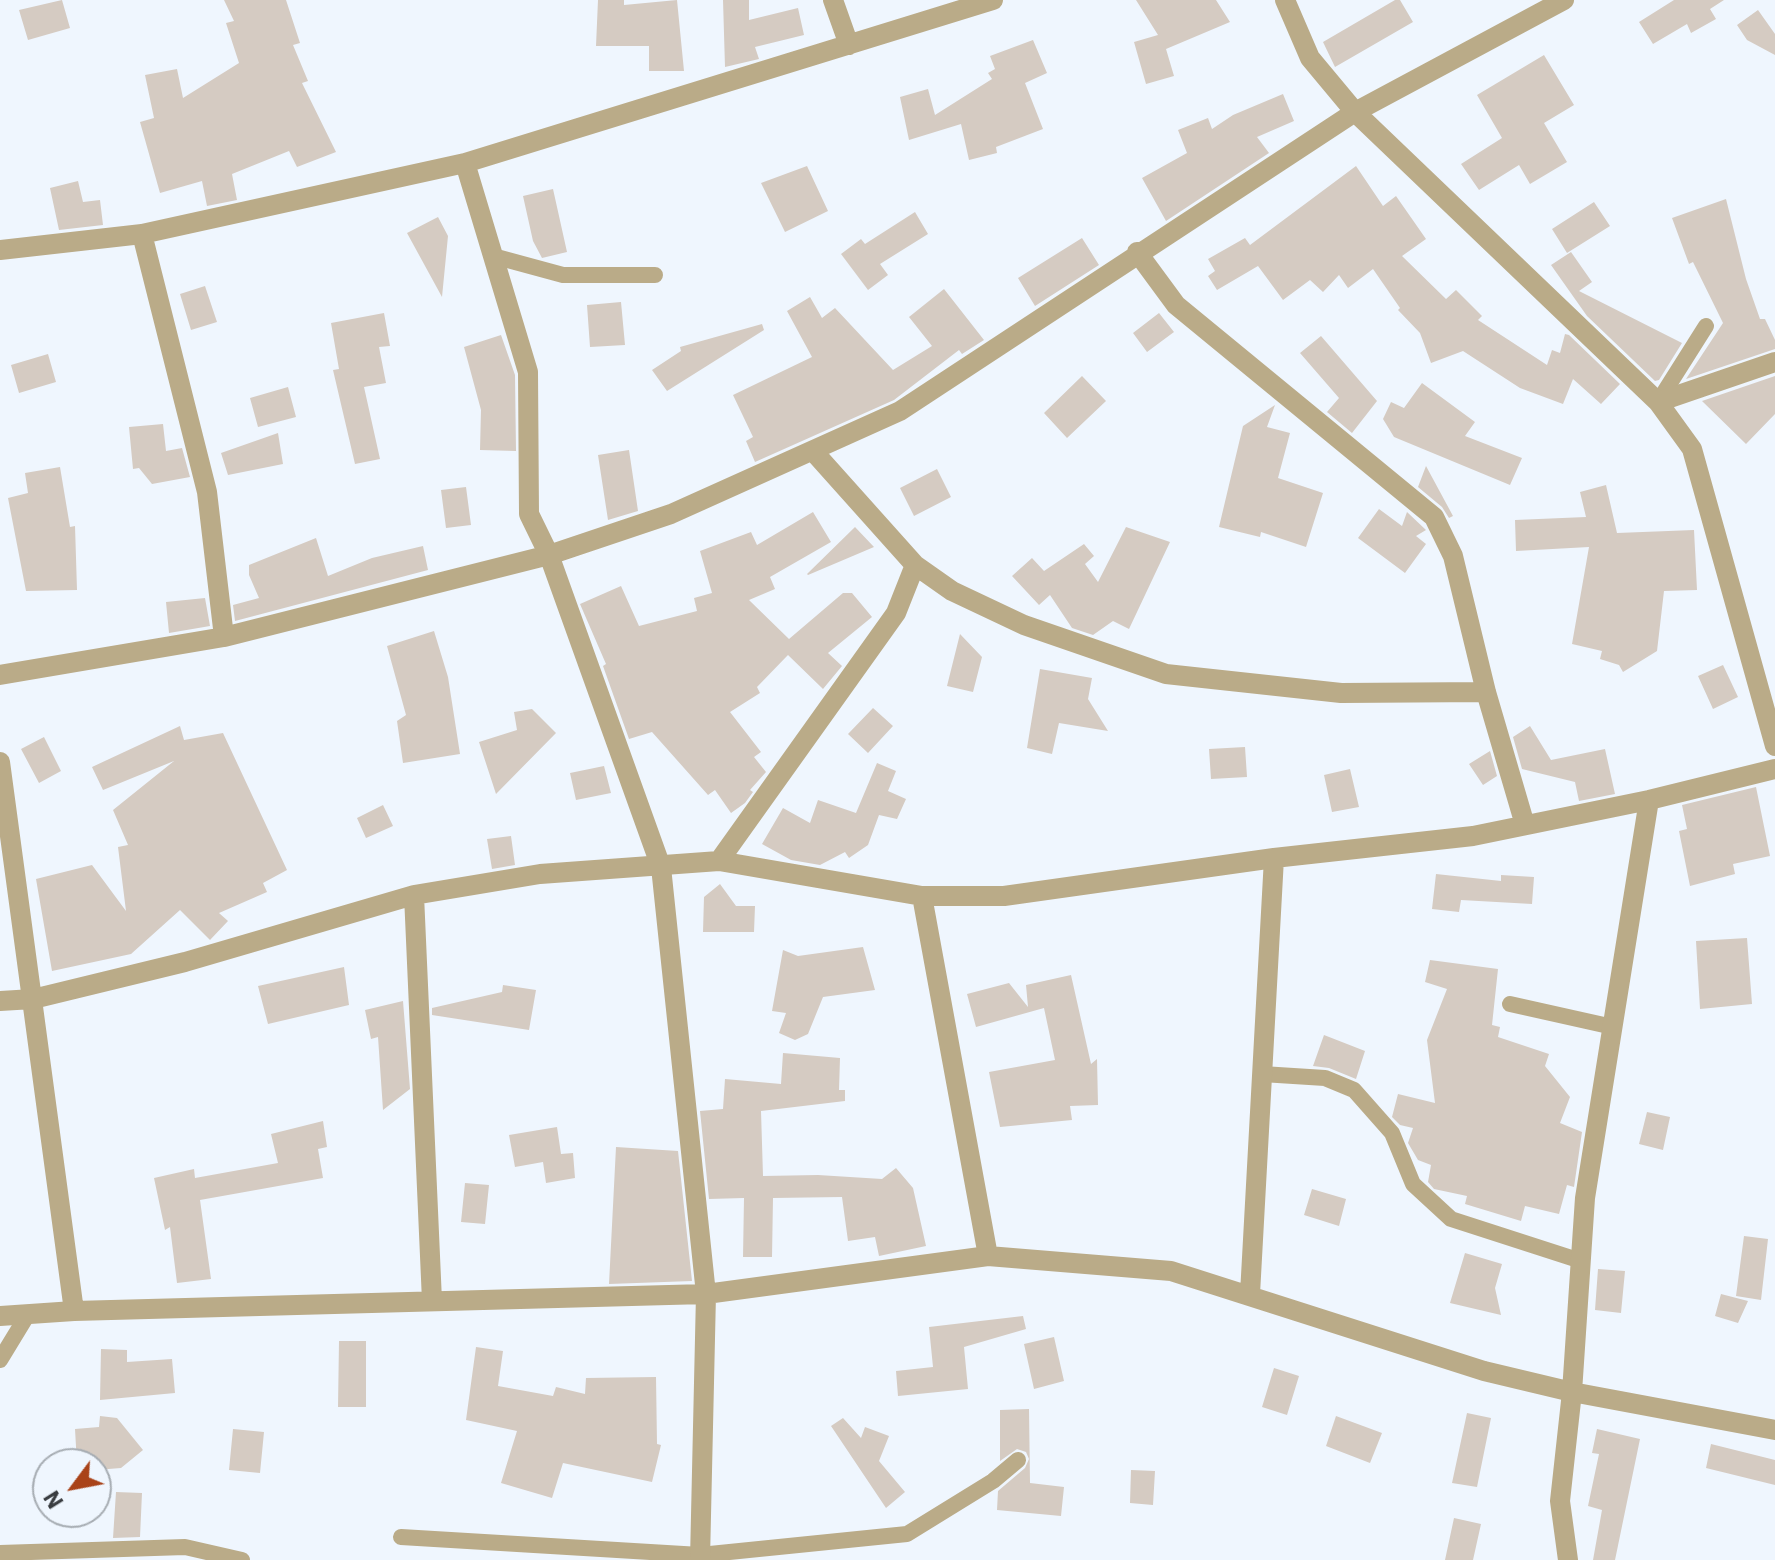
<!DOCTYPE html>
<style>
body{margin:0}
#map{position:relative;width:1775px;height:1560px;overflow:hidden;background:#eff6fe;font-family:"IBM Plex Sans",sans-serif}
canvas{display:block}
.north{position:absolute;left:32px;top:1448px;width:80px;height:80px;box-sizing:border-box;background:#eff6fe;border:2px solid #a6acb2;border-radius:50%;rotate:238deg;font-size:22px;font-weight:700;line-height:32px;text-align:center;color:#393c40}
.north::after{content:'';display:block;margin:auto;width:28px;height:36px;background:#a94319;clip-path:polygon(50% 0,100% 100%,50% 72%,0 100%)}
</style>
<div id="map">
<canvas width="1775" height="1560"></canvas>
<div class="north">N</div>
</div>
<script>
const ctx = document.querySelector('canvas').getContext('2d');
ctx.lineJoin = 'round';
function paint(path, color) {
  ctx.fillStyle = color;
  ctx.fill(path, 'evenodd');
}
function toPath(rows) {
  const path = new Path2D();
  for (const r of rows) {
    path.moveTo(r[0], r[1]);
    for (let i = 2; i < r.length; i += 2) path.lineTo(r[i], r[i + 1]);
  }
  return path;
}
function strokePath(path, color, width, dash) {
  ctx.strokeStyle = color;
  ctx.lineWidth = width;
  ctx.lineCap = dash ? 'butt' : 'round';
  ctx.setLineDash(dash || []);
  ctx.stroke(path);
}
const building = toPath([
 [62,0,70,28,28,40,19,10],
 [224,0,286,0,300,43,293,45,308,81,302,83,336,152,297,167,289,151,232,174,237,200,207,206,202,181,160,193,140,122,154,118,145,75,177,69,183,98,239,63,226,23,234,21],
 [598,0,624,0,624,5,677,0,684,71,649,71,649,46,596,46],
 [723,0,749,0,749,20,798,8,804,35,755,47,759,59,725,67],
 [1136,0,1216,0,1230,22,1166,49,1174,76,1146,84,1134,42,1158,35],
 [1395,0,1400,0,1413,22,1335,67,1323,42],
 [1674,0,1724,0,1710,9,1716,19,1691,33,1687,24,1653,44,1639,22],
 [1758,10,1775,34,1775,55,1747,40,1737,25],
 [1033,40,1047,73,1025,83,1043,129,996,147,997,153,969,160,961,124,909,140,900,97,928,89,935,115,992,79,988,73,995,69,990,56],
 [1544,55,1574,105,1544,123,1567,162,1530,184,1519,165,1479,190,1461,164,1502,138,1477,95],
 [1283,94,1294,121,1257,137,1269,153,1166,221,1142,178,1187,153,1178,130,1208,118,1212,129,1233,115],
 [807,166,828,211,785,232,761,183],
 [1356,166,1383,206,1396,196,1426,239,1402,256,1446,299,1456,290,1482,316,1478,320,1547,365,1552,350,1560,353,1565,334,1569,335,1620,384,1601,404,1573,379,1563,404,1520,388,1463,351,1431,363,1420,333,1398,310,1400,308,1373,269,1348,288,1339,275,1323,292,1310,280,1283,300,1258,266,1217,290,1208,276,1215,271,1208,259,1245,238,1250,245],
 [78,181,83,202,100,200,103,225,59,230,50,188],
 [553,189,567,252,542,258,533,241,523,196],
 [1726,199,1746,279,1760,319,1765,319,1775,340,1775,349,1686,379,1723,323,1693,262,1689,264,1672,218],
 [1594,202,1610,226,1567,253,1552,229],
 [915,212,928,234,880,264,888,275,868,290,841,254,861,239,865,244],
 [438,217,448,236,442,297,407,233],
 [1082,238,1099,265,1035,306,1018,278],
 [1571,252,1592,282,1579,291,1682,343,1659,380,1655,381,1587,316,1551,265],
 [205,286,217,322,191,330,180,294],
 [944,289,984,340,962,354,959,350,894,400,755,462,746,441,753,437,733,395,812,357,787,311,810,297,822,318,835,308,893,370,932,346,909,317],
 [621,302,625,345,590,347,587,305],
 [384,313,390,346,379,347,386,383,364,387,380,459,355,464,333,370,339,369,331,323],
 [1159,313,1174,332,1147,352,1133,333],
 [762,324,764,330,667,391,652,370,681,351,680,347],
 [501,335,515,375,516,451,480,450,481,410,464,347],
 [1321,336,1377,401,1352,433,1327,412,1339,398,1300,353],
 [48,354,56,382,19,393,11,365],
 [1082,376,1106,401,1067,438,1044,413],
 [1775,376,1775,414,1746,444,1702,401],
 [1422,383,1475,422,1465,436,1522,458,1510,485,1394,437,1383,419,1391,402,1404,408],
 [288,387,296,417,258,427,250,398],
 [1275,405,1267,427,1290,433,1278,478,1323,493,1306,547,1261,532,1260,537,1219,527,1243,426],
 [163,424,166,451,182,448,190,477,152,484,139,468,133,469,129,427],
 [278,433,283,464,228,475,221,453],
 [629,450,638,511,608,520,598,455],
 [1426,466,1453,516,1449,518,1442,507,1418,487],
 [60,467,70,527,75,526,77,590,26,591,8,498,28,493,25,473],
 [937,469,951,497,914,516,900,488],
 [1606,485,1617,533,1694,530,1697,590,1664,591,1657,651,1623,672,1619,665,1600,659,1602,651,1572,644,1589,547,1516,551,1515,520,1586,517,1580,492],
 [466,487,471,525,446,528,441,490],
 [1379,509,1402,526,1407,512,1426,530,1416,536,1426,544,1405,573,1358,538],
 [813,512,831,542,770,577,775,589,749,600,789,639,843,593,852,593,872,617,828,653,842,666,823,689,788,655,757,687,760,693,730,712,761,752,754,757,766,772,750,790,753,792,745,803,731,813,715,790,708,795,652,732,629,739,603,666,606,664,580,604,621,586,639,626,697,611,694,598,712,593,700,551,751,532,757,545],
 [855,527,874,547,808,575,807,574],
 [1126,527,1170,542,1129,629,1113,621,1093,635,1072,628,1050,595,1039,605,1012,576,1032,558,1044,571,1084,544,1094,556,1085,564,1098,582],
 [316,538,328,576,372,558,423,546,428,570,235,621,233,605,259,598,249,575,249,565],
 [205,598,210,626,169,633,166,602],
 [434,631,448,677,460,754,403,763,397,721,406,715,387,646],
 [960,634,982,657,973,692,947,686],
 [1723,665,1738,697,1713,709,1698,676],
 [1040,669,1092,678,1088,699,1108,731,1059,723,1052,754,1027,748],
 [873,708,893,726,868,753,848,734],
 [532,709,556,733,496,794,479,742,517,730,514,712],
 [180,726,184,740,223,733,287,870,263,883,267,892,219,913,228,921,210,940,180,910,131,954,52,971,36,879,92,865,126,911,118,847,128,845,113,810,174,761,103,790,92,767],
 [1530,726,1551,760,1605,749,1615,794,1579,801,1575,782,1522,769,1513,737],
 [44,737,61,771,39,783,21,749],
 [1245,747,1247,777,1211,779,1209,749],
 [1490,751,1497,776,1483,785,1469,764],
 [877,763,896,771,888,791,906,799,897,819,879,815,868,845,849,858,845,852,820,865,791,860,762,844,783,808,810,823,818,800,856,813],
 [604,766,611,793,576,800,570,773],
 [1350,769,1359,807,1332,812,1324,775],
 [1756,787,1770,856,1733,864,1735,874,1690,886,1679,831,1687,829,1682,805],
 [383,805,393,826,366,838,357,818],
 [511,836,515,865,492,869,487,839],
 [1436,874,1501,881,1501,875,1534,877,1532,904,1461,900,1459,912,1432,909],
 [720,884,736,906,755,906,754,932,703,932,704,897],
 [1747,938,1752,1004,1700,1009,1696,941],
 [863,947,875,990,823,997,808,1034,795,1040,779,1033,786,1013,772,1011,783,950,798,956],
 [1430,960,1498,969,1492,1025,1500,1027,1498,1037,1549,1054,1545,1066,1570,1097,1560,1123,1582,1132,1574,1187,1567,1185,1559,1214,1525,1206,1521,1221,1465,1204,1467,1196,1434,1189,1428,1182,1431,1165,1418,1160,1408,1143,1413,1128,1400,1125,1392,1117,1398,1094,1435,1103,1427,1040,1447,989,1425,982],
 [344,967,349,1005,268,1024,258,986],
 [1071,975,1091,1064,1097,1059,1098,1105,1070,1106,1072,1120,1000,1127,989,1072,1055,1060,1044,1008,976,1027,967,994,1009,983,1028,1007,1026,985],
 [503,985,536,990,529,1030,432,1015,432,1008,502,992],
 [403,1001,410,1089,383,1110,378,1037,371,1039,365,1010],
 [1324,1035,1365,1051,1356,1079,1329,1068,1313,1066],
 [783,1053,840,1058,839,1090,845,1090,845,1101,761,1111,763,1176,818,1175,882,1179,896,1168,913,1188,926,1246,879,1256,875,1237,848,1241,842,1197,773,1198,772,1257,743,1257,744,1198,709,1199,700,1111,723,1109,725,1079,781,1084],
 [1647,1112,1670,1117,1663,1150,1639,1144],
 [323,1121,327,1147,318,1149,323,1178,200,1200,211,1279,177,1283,170,1227,165,1230,154,1178,194,1169,195,1178,278,1163,271,1134],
 [557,1127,561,1154,573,1153,575,1178,546,1183,543,1162,515,1167,509,1135],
 [616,1147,678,1151,692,1281,609,1284],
 [465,1183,489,1185,485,1224,461,1222],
 [1312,1189,1346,1199,1339,1226,1304,1215],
 [1744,1236,1768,1239,1761,1300,1736,1296],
 [1465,1253,1502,1264,1495,1288,1501,1315,1450,1303],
 [1598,1269,1625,1271,1621,1313,1595,1310],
 [1721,1294,1748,1301,1738,1323,1715,1316],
 [1023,1316,1026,1329,964,1347,968,1389,898,1396,896,1371,933,1367,929,1327],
 [1054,1337,1064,1381,1034,1389,1024,1344],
 [339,1341,366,1341,366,1407,338,1407],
 [476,1347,503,1351,498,1386,553,1396,556,1387,585,1394,586,1378,656,1377,657,1444,661,1445,652,1482,563,1463,552,1498,501,1483,517,1431,466,1420],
 [101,1349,127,1350,127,1362,172,1359,175,1393,100,1400],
 [1274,1368,1299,1376,1287,1415,1262,1407],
 [1029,1409,1030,1483,1064,1487,1061,1516,997,1510,998,1491,1025,1468,1029,1459,1026,1452,1017,1449,1000,1461,1000,1410],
 [1467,1413,1491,1418,1477,1487,1452,1483],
 [100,1416,117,1418,143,1450,121,1468,96,1470,96,1464,77,1464,75,1429,99,1427],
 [1336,1416,1382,1433,1370,1463,1326,1446],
 [843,1418,861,1438,865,1427,889,1436,879,1461,905,1492,886,1508,831,1426],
 [233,1429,264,1432,260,1473,229,1470],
 [1597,1429,1640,1439,1615,1560,1593,1560,1602,1510,1588,1506,1599,1454,1592,1453],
 [1711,1444,1775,1460,1775,1485,1706,1468],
 [1131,1470,1155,1471,1153,1505,1130,1503],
 [116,1492,142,1493,140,1537,113,1538],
 [1454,1518,1481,1524,1473,1560,1445,1560]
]);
const lane = toPath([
 [493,256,563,275,655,275],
 [1658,402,1706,326],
 [1510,1004,1613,1027],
 [1262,1074,1325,1078,1354,1090,1392,1133,1413,1184,1451,1219,1581,1261],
 [0,1360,28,1314],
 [401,1537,700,1555,907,1534,993,1481,1018,1460],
 [0,1553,185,1547,242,1560]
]);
const street = toPath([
 [833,0,849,45],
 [1285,0,1310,58,1355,112,1658,402,1692,449,1775,746],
 [465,163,528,372,529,514,549,555,661,867,706,1294,700,1560],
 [142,234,207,492,224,637],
 [0,250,142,234,465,163,993,0],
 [1137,252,1176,305,1434,517,1453,556,1486,692,1525,825],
 [1658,402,1775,362],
 [813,451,915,565,952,591,1024,625,1166,674,1341,693,1486,692],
 [0,675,224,637,549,555,671,514,900,411,1355,112,1564,0],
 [0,762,74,1311],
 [719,861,896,613,915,565],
 [414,895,432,1301],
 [922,896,988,1256],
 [0,1001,33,999,185,962,414,895,540,874,719,861,922,896,1004,896,1274,858,1473,836,1649,800,1775,769],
 [1250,1294,1274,858],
 [0,1316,74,1311,706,1294,988,1256,1171,1271,1484,1371,1572,1392,1775,1430],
 [1568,1560,1560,1501,1572,1392,1585,1198,1649,800]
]);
paint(building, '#d5cbc2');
strokePath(lane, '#baab88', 16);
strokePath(street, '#baab88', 20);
</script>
